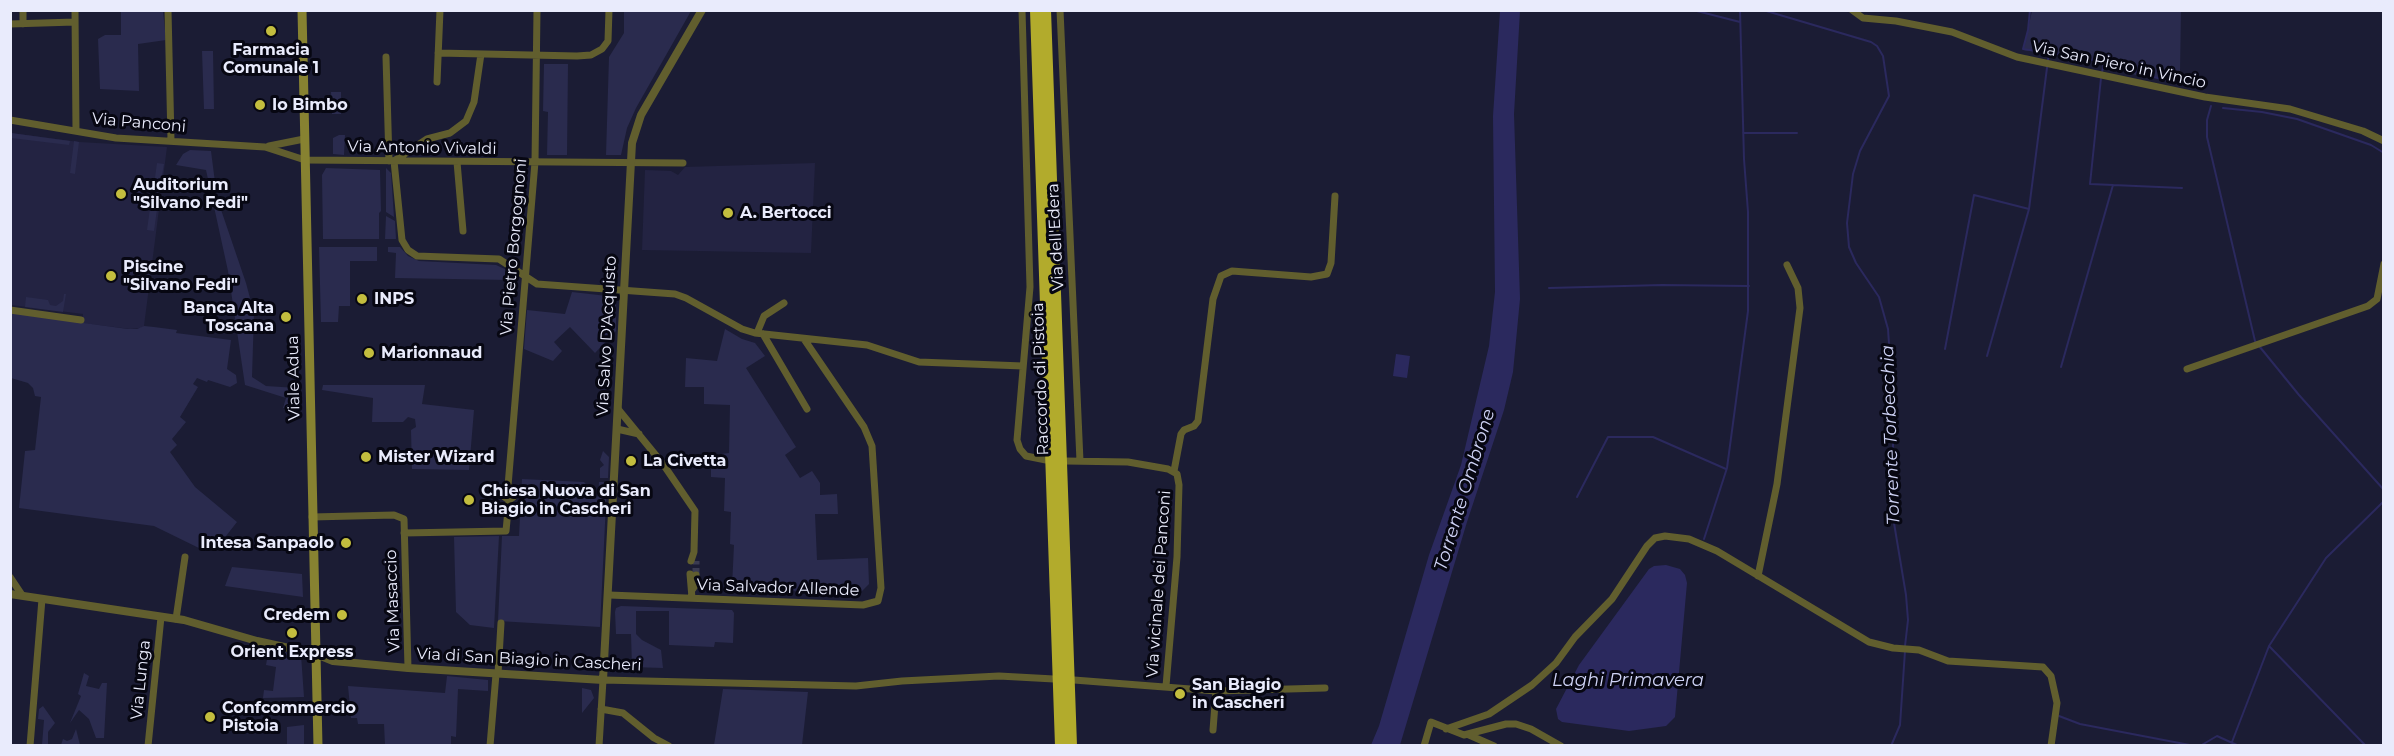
<!DOCTYPE html>
<style>
body{margin:0}
#map{position:relative;width:2394px;height:756px;overflow:hidden;background:#1b1c34;font-family:Montserrat,sans-serif}
canvas{display:block}
.frame{position:absolute;inset:0;border:12px solid #e9ebfc;pointer-events:none}
</style>
<div id="map">
<canvas width="2394" height="756"></canvas>
<div class="frame"></div>
</div>
<script>
const ctx = document.querySelector('canvas').getContext('2d');
ctx.lineJoin = 'round';
function paint(path, color) {
  ctx.fillStyle = color;
  ctx.fill(path, 'evenodd');
}
function toPath(rows) {
  const path = new Path2D();
  for (const r of rows) {
    if (r.length === 3) {
      path.moveTo(r[0] + r[2], r[1]);
      path.arc(r[0], r[1], r[2], 0, 2 * Math.PI);
      continue;
    }
    path.moveTo(r[0], r[1]);
    for (let i = 2; i < r.length; i += 2) path.lineTo(r[i], r[i + 1]);
  }
  return path;
}
function strokePath(path, color, width, dash) {
  ctx.strokeStyle = color;
  ctx.lineWidth = width;
  ctx.lineCap = dash ? 'butt' : 'round';
  ctx.setLineDash(dash || []);
  ctx.stroke(path);
}
function drawText(font, color, halo, rows, align = 'center') {
  ctx.font = font + ' Montserrat,sans-serif';
  ctx.lineWidth = 6;
  ctx.setLineDash([]);
  ctx.textBaseline = 'middle';
  ctx.strokeStyle = halo;
  ctx.fillStyle = color;
  for (const [text, x, y, turn = 0] of rows) {
    ctx.save();
    ctx.translate(x, y);
    ctx.rotate((+turn || 0) * Math.PI / 180);
    ctx.textAlign = isNaN(turn) ? turn : align;
    if (halo) ctx.strokeText(text, 0, 0);
    ctx.fillText(text, 0, 0);
    ctx.restore();
  }
}
const built = toPath([
 [11,133,79,142,167,147,144,326,141,328,130,329,82,323,83,314,11,305],
 [815,163,811,253,642,250,645,170,671,171,678,175,685,167]
]);
const green = toPath([
 [121,11,163,11,166,40,138,44,139,91,100,89,98,39,105,35,121,35],
 [624,11,691,11,636,108,627,128,621,155,606,155,609,57,624,33],
 [2032,11,2181,11,2180,72,2170,79,2136,75,2090,60,2023,50],
 [202,51,213,51,214,109,204,109],
 [544,64,568,64,567,155,547,155,548,112,543,111],
 [331,92,341,92,341,114,332,114],
 [11,133,70,141,69,145,11,138],
 [339,135,345,135,344,155,333,154,333,138],
 [74,141,79,142,75,174,70,173],
 [190,150,211,151,217,198,246,283,254,313,252,377,266,386,297,388,297,408,283,408,286,398,245,385,228,271,206,170,176,165,183,154],
 [157,163,164,164,160,186,154,185],
 [326,168,380,170,381,211,379,213,379,239,323,239,322,175],
 [386,168,391,173,394,217,386,212],
 [152,194,159,195,154,231,147,230],
 [386,216,395,221,396,239,385,239],
 [319,247,377,247,377,261,350,261,350,306,339,306,338,322,321,322],
 [388,247,400,247,408,256,419,261,496,265,509,271,509,280,395,278,396,253,388,252],
 [572,292,616,297,616,331,595,353,570,327,554,342,562,351,553,361,524,349,527,310,565,314],
 [64,294,66,294,63,312,25,307,26,297,48,300,50,305,56,306,63,301],
 [11,313,128,329,137,329,144,326,154,327,177,330,176,333,231,340,227,369,236,375,237,383,230,387,208,380,207,382,197,378,193,384,198,387,180,417,186,422,172,439,177,445,170,452,195,487,237,522,226,536,203,550,154,526,19,508,25,451,35,450,41,397,35,396,33,388,28,383,11,378],
 [725,329,742,339,755,343,765,356,746,368,796,447,785,455,800,478,812,471,820,483,820,495,837,494,838,514,815,514,817,560,868,558,869,584,861,592,848,594,732,587,734,545,730,544,731,512,724,511,725,478,711,477,711,469,719,468,721,454,729,453,730,405,704,404,704,387,685,387,686,358,717,361],
 [323,385,425,385,422,404,474,410,469,470,412,469,411,430,416,427,415,419,408,417,403,422,372,422,373,398,322,390],
 [603,451,609,457,608,478,600,478,600,468,604,465,600,460],
 [522,479,584,482,598,497,599,482,607,482,600,627,498,621,502,536,519,536],
 [499,536,494,628,470,625,456,612,454,537],
 [232,567,302,574,303,597,225,586],
 [621,606,732,610,734,613,733,643,715,642,714,647,669,645,669,611,636,611,636,634,642,640,661,650,663,668,632,667,631,634,616,634,615,612,616,608],
 [269,648,301,655,304,697,263,698,264,690,273,691,276,667,266,665],
 [84,673,89,676,86,686,99,689,102,683,107,683,104,738,96,738,89,719,79,710,70,723,81,696,78,694],
 [447,676,488,680,488,691,458,689,456,737,451,736,451,745,385,745,384,724,358,724,357,718,351,718,348,686,445,693],
 [582,688,591,690,594,698,582,713],
 [723,689,808,692,802,745,714,745],
 [43,706,55,723,48,732,48,745,42,745,44,720,38,719,39,709],
 [304,725,304,745,287,745,287,727],
 [76,729,80,745,61,745,63,739,67,741,72,739]
]);
const water = toPath([
 [1500,11,1520,11,1514,114,1520,299,1513,372,1504,410,1467,522,1400,745,1371,745,1379,726,1429,555,1461,465,1489,346,1495,292,1493,116],
 [1396,354,1410,356,1407,378,1393,376],
 [1666,565,1680,569,1685,575,1687,583,1675,717,1666,726,1629,731,1562,722,1558,719,1556,709,1579,665,1649,569,1654,566]
]);
const stream = toPath([
 [1693,10,1740,22],
 [1763,10,1871,42,1877,46,1883,56,1889,96,1860,151,1853,174,1847,223,1849,247,1856,263,1879,297,1888,329,1893,403,1893,470,1890,499,1906,595,1908,620,1905,646],
 [2030,10,2028,30,2023,49,2086,58,2172,82],
 [2102,72,2104,63],
 [2101,78,2090,184,2182,188],
 [2211,106,2207,120,2207,137,2255,341,2299,395,2384,490],
 [2223,108,2262,112,2297,119,2371,145,2384,153],
 [1743,133,1797,133],
 [1549,288,1662,285,1749,286],
 [1945,349,1974,195,2029,209],
 [1987,356,2029,209,2049,52],
 [2061,367,2113,185],
 [1577,497,1608,437,1653,437,1726,469],
 [1704,539,1727,468,1748,311,1748,212,1744,159,1740,10],
 [2269,646,2365,745],
 [2059,716,2080,724,2195,746],
 [2232,742,2269,646,2326,558,2384,501],
 [1891,746,1900,725,1905,651],
 [2200,746,2217,736,2239,746]
]);
const minorTunnel = toPath([
 [696,575,696,561]
]);
const minor = toPath([
 [23,10,23,24],
 [75,10,76,131],
 [168,10,171,140],
 [1022,10,1030,287,1017,440,1020,449,1026,456,1046,460],
 [1060,10,1080,461],
 [1852,10,1863,18,1896,21,1952,32,2017,57,2205,97,2290,109,2363,131,2384,141],
 [10,24,75,22],
 [438,53,577,56,591,55,602,49,608,41,609,10],
 [386,57,389,161],
 [437,82,440,10],
 [10,120,116,138,265,147,305,160,683,163],
 [269,146,304,139],
 [394,161,402,240,408,250,417,256,499,259,537,284,675,294,686,298,742,329,755,333,867,345,919,362,1023,366],
 [394,161,427,139,450,133,466,121,474,102,481,54],
 [457,162,463,231],
 [10,310,81,320],
 [757,333,764,316,784,303],
 [763,334,807,409],
 [2187,369,2368,306,2377,299,2384,264],
 [618,409,663,464,695,511,694,552,691,561],
 [617,429,639,434],
 [1066,461,1128,462,1168,469,1177,474,1179,485,1177,557,1166,686],
 [1174,471,1181,434,1184,430,1194,426,1198,421,1213,299,1221,276,1232,271,1311,277,1327,274,1331,263,1335,196],
 [508,486,535,162,537,10],
 [509,493,6],
 [312,517,394,515,404,519,408,668],
 [404,533,506,531,509,499],
 [690,574,692,598],
 [1758,576,1777,484,1800,308,1798,288,1787,265],
 [10,577,22,595],
 [692,590,695,586,696,575],
 [609,595,863,605,878,601,881,588,872,446,864,427,804,339],
 [176,619,185,557],
 [498,674,501,623],
 [1074,680,1216,691,1325,688],
 [601,709,623,713,654,738,669,746],
 [1446,729,1489,714,1532,685,1556,663,1575,637,1612,599,1647,546,1655,538,1665,536,1689,539,1717,551,1869,642,1893,648,1919,650,1948,661,2043,667,2051,676,2057,703,2051,746],
 [1213,730,1216,691],
 [1469,735,1494,746],
 [30,746,42,599],
 [148,746,161,617],
 [490,746,496,674],
 [599,746,603,680,856,686,902,681,999,676,1054,679],
 [1424,746,1431,722,1464,735,1506,724,1516,724,1531,729,1561,746]
]);
const tertiary = toPath([
 [10,594,184,620,257,641,316,654,333,661,408,668,603,680,632,143,641,115,702,10]
]);
const secondary = toPath([
 [302,10,318,746]
]);
const trunk = toPath([
 [1036,10,1061,746],
 [1045,10,1071,746]
]);
const markers = [
 [271,31,6,"#c3bd3e"],
 [260,105,6,"#c3bd3e"],
 [121,194,6,"#c3bd3e"],
 [728,213,6,"#c3bd3e"],
 [111,276,6,"#c3bd3e"],
 [362,299,6,"#c3bd3e"],
 [286,317,6,"#c3bd3e"],
 [369,353,6,"#c3bd3e"],
 [366,457,6,"#c3bd3e"],
 [631,461,6,"#c3bd3e"],
 [469,500,6,"#c3bd3e"],
 [346,543,6,"#c3bd3e"],
 [342,615,6,"#c3bd3e"],
 [292,633,6,"#c3bd3e"],
 [1180,694,6,"#c3bd3e"],
 [210,717,6,"#c3bd3e"]
];
const poiNames = [
 ["Farmacia",271,50,"center"],
 ["Comunale 1",271,68,"center"],
 ["Io Bimbo",272,105],
 ["Auditorium",133,185],
 ["\"Silvano Fedi\"",133,203],
 ["A. Bertocci",740,213],
 ["Piscine",123,267],
 ["\"Silvano Fedi\"",123,285],
 ["INPS",374,299],
 ["Banca Alta",274,308,"right"],
 ["Toscana",274,326,"right"],
 ["Marionnaud",381,353],
 ["Mister Wizard",378,457],
 ["La Civetta",643,461],
 ["Chiesa Nuova di San",481,491],
 ["Biagio in Cascheri",481,509],
 ["Intesa Sanpaolo",334,543,"right"],
 ["Credem",330,615,"right"],
 ["Orient Express",292,652,"center"],
 ["San Biagio",1192,685],
 ["in Cascheri",1192,703],
 ["Confcommercio",222,708],
 ["Pistoia",222,726]
];
const streetNames = [
 ["Via San Piero in Vincio",2119,65,12],
 ["Via Panconi",139,123,5],
 ["Via Antonio Vivaldi",422,148,1],
 ["Via dell'Edera",1056,237,-93],
 ["Via Pietro Borgognoni",514,247,-85],
 ["Via Salvo D'Acquisto",607,336,-87],
 ["Viale Adua",294,378,-91],
 ["Raccordo di Pistoia",1041,379,-92],
 ["Via vicinale dei Panconi",1159,584,-86],
 ["Via Salvador Allende",778,588,2],
 ["Via Masaccio",393,601,-92],
 ["Via di San Biagio in Cascheri",529,660,3],
 ["Via Lunga",141,680,-84]
];
const waterNames = [
 ["Torrente Torbecchia",1891,435,-92],
 ["Torrente Ombrone",1465,490,-73],
 ["Laghi Primavera",1628,681]
];
paint(built, '#232342');
paint(green, '#2a2b4e');
paint(water, '#2b295e');
strokePath(stream, '#2b295e', 2);
strokePath(minorTunnel, '#3a3b52', 7, [7, 3.5]);
strokePath(minor, '#615e2e', 7);
strokePath(tertiary, '#615e2e', 8);
strokePath(secondary, '#878231', 9);
strokePath(trunk, '#b2ab2c', 12);
for (const [x, y, r, color] of markers) {
  const dot = new Path2D();
  dot.arc(x, y, r, 0, 2 * Math.PI);
  ctx.fillStyle = color;
  ctx.fill(dot);
  strokePath(dot, '#070712', 2);
}
drawText('bold 16px', '#e9ebfc', '#070712', poiNames, 'left');
drawText('16px', '#e9ebfc', '#070712', streetNames);
drawText('italic 18px', '#ced2f5', '#070712', waterNames);
</script>
